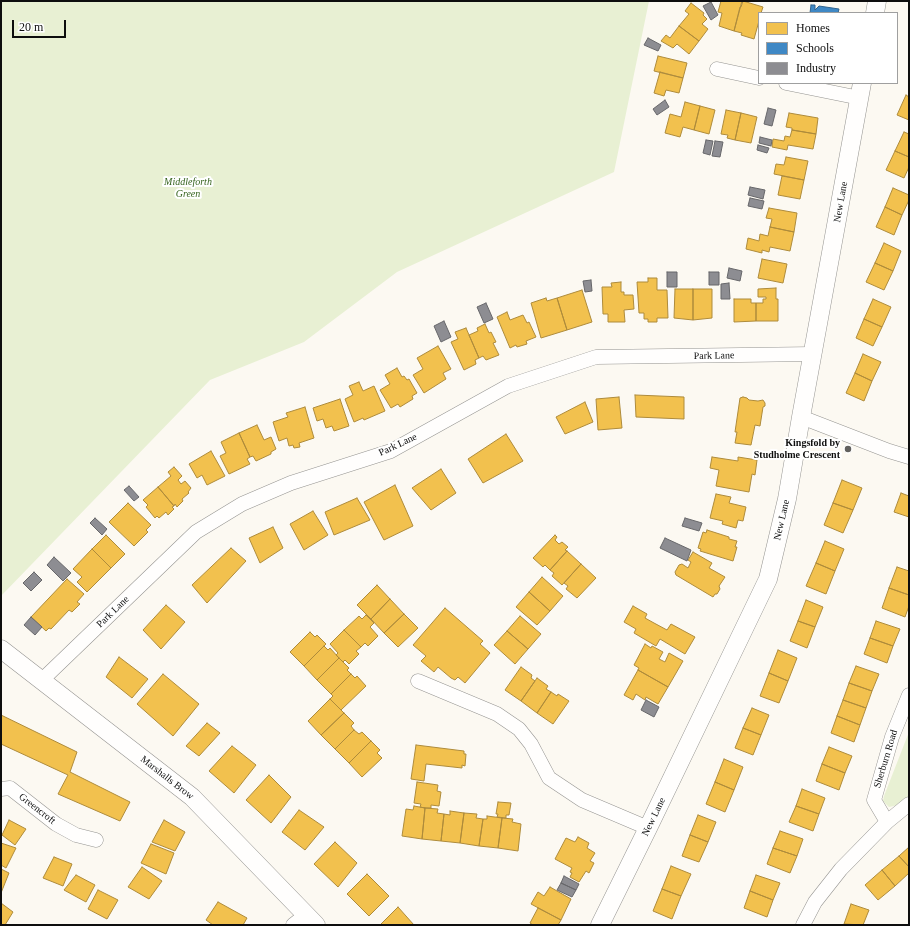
<!DOCTYPE html>
<style>
body{margin:0}
#map{position:relative;width:910px;height:926px;overflow:hidden;background:#fcf9f2;font-family:"Times New Roman",serif}
canvas{display:block}
.frame{position:absolute;inset:0;border:2px solid #0e0e0e;pointer-events:none}
.legend{position:absolute;left:758px;top:12px;width:140px;height:72px;box-sizing:border-box;background:#fff;border:1px solid #9f9f9f;margin:0;padding:5px 7px;list-style:none;font-size:12px;color:#0e0e0e}
.legend li{display:flex;align-items:center;gap:8px;height:20px}
.legend b{width:20px;border:1px solid #9f9f9f}
.scale{position:absolute;left:12px;top:20px;width:54px;height:18px;box-sizing:border-box;border:2px solid #0e0e0e;border-top:0;padding-left:5px;font-size:12px;line-height:14px;white-space:nowrap;color:#0e0e0e;-webkit-text-stroke:3px #fff;paint-order:stroke}
</style>
<div id="map">
<canvas width="910" height="926"></canvas>
<div class="frame"></div>
<ul class="legend">
<li><b style="height:11px;background:#f2c14e"></b>Homes</li>
<li><b style="height:11px;background:#3f88c5"></b>Schools</li>
<li><b style="height:11px;background:#8d8d92"></b>Industry</li>
</ul>
<div class="scale">20 m</div>
</div>
<script>
const ctx = document.querySelector('canvas').getContext('2d');
ctx.lineJoin = 'round';
function paint(path, color) {
  ctx.fillStyle = color;
  ctx.fill(path, 'evenodd');
}
function toPath(rows) {
  const path = new Path2D();
  for (const r of rows) {
    path.moveTo(r[0], r[1]);
    for (let i = 2; i < r.length; i += 2) path.lineTo(r[i], r[i + 1]);
  }
  return path;
}
function strokePath(path, color, width, dash) {
  ctx.strokeStyle = color;
  ctx.lineWidth = width;
  ctx.lineCap = dash ? 'butt' : 'round';
  ctx.setLineDash(dash || []);
  ctx.stroke(path);
}
function drawText(font, color, halo, rows, align = 'center') {
  ctx.font = font + ' "Times New Roman",serif';
  ctx.lineWidth = 4;
  ctx.setLineDash([]);
  ctx.textBaseline = 'middle';
  ctx.strokeStyle = halo;
  ctx.fillStyle = color;
  for (const [text, x, y, turn = 0] of rows) {
    ctx.save();
    ctx.translate(x, y);
    ctx.rotate((+turn || 0) * Math.PI / 180);
    ctx.textAlign = isNaN(turn) ? turn : align;
    if (halo) ctx.strokeText(text, 0, 0);
    ctx.fillText(text, 0, 0);
    ctx.restore();
  }
}
const green = toPath([
 [1,1,649,1,614,172,397,272,304,342,210,380,1,596],
 [909,732,909,796,898,805,889,807,883,801,884,796]
]);
const homes = toPath([
 [721,1,742,1,734,31,719,26,722,13,718,12,721,1],
 [743,1,763,7,761,13,759,13,759,21,754,39,741,35,742,33,734,31,740,7,741,7,743,1],
 [691,3,704,13,703,15,707,19,702,24,708,29,699,41,679,26,689,14,685,11,691,3],
 [679,26,699,41,689,54,677,44,673,48,661,41,666,35,670,38,679,26],
 [658,56,687,63,683,78,654,71,658,56],
 [660,72,683,78,679,93,666,90,664,96,654,93,660,72],
 [906,95,909,97,909,120,897,115,906,95],
 [685,102,700,106,694,130,683,127,680,137,665,133,670,114,681,117,685,102],
 [700,106,715,110,709,134,694,130,700,106],
 [726,110,741,113,735,140,727,138,728,135,721,134,726,110],
 [741,113,757,117,751,143,735,140,741,113],
 [789,113,818,118,816,134,792,130,792,128,786,127,789,113],
 [792,130,816,134,813,149,788,145,787,150,772,147,773,139,784,141,785,136,790,137,792,130],
 [904,132,909,134,909,157,895,151,904,132],
 [895,151,909,157,909,167,904,178,886,170,895,151],
 [786,157,808,161,804,180,774,174,776,164,784,165,786,157],
 [782,176,804,180,800,199,778,195,782,176],
 [893,188,909,195,909,200,902,215,885,207,893,188],
 [885,207,902,215,894,235,876,227,885,207],
 [769,208,797,213,794,232,770,227,772,219,766,218,769,208],
 [770,227,794,232,790,251,770,247,769,252,762,250,762,253,746,249,748,238,759,241,760,234,768,236,770,227],
 [884,243,901,251,893,271,875,263,884,243],
 [762,259,787,264,783,283,758,278,762,259],
 [875,263,893,271,884,290,866,282,875,263],
 [648,278,657,278,657,290,667,290,668,318,657,318,657,322,648,322,648,319,644,319,644,313,639,313,637,282,648,282,648,278],
 [621,282,621,292,624,292,624,295,633,295,634,309,624,310,625,322,608,322,608,314,603,314,602,287,612,287,611,283,621,282],
 [776,288,776,299,778,299,778,321,756,321,756,303,763,303,763,299,766,299,766,297,758,297,758,289,776,288],
 [675,289,693,289,693,320,674,318,675,289],
 [693,289,712,289,712,318,693,320,693,289],
 [582,290,592,322,567,330,557,298,582,290],
 [546,298,547,301,557,298,567,330,541,338,531,303,546,298],
 [734,299,751,299,751,303,756,303,756,321,734,322,734,299],
 [873,299,891,307,882,327,864,319,873,299],
 [507,312,510,320,523,315,527,323,529,322,536,337,526,341,527,344,517,347,516,345,510,348,497,317,507,312],
 [864,319,882,327,873,346,856,338,864,319],
 [485,324,489,333,491,332,496,342,493,343,499,355,486,360,483,356,479,358,469,335,478,331,477,328,485,324],
 [466,328,479,358,475,360,476,364,464,370,451,342,458,339,455,332,466,328],
 [438,346,451,369,443,373,446,379,424,393,413,375,423,369,417,358,438,346],
 [863,354,881,362,872,381,855,373,863,354],
 [397,368,402,377,404,376,407,380,409,379,417,393,412,396,413,399,400,407,398,404,391,408,380,390,390,384,385,375,397,368],
 [855,373,872,381,864,401,846,393,855,373],
 [359,382,363,391,374,386,385,411,364,420,363,418,354,422,345,399,353,395,349,386,359,382],
 [635,395,684,397,684,419,636,417,635,395],
 [619,397,622,428,598,430,596,399,619,397],
 [743,397,747,398,749,400,758,401,763,400,765,403,765,406,763,407,760,426,755,425,751,445,735,443,737,432,735,432,740,398,743,397],
 [340,399,349,426,334,431,332,426,326,428,323,419,317,421,313,408,340,399],
 [585,402,593,422,565,434,556,417,585,402],
 [305,407,314,438,299,443,300,447,294,448,293,445,289,446,287,438,279,441,273,422,288,417,286,413,305,407],
 [257,425,264,440,271,437,276,449,271,452,271,454,256,461,253,456,250,457,239,433,257,425],
 [239,433,250,457,247,459,250,464,229,474,220,456,226,453,221,442,239,433],
 [506,434,523,461,483,483,468,459,506,434],
 [211,451,225,476,207,485,202,475,197,478,189,464,211,451],
 [712,457,738,461,738,457,757,460,755,475,752,474,749,492,716,486,719,470,710,468,712,457],
 [174,467,182,476,178,480,181,484,185,481,191,488,188,492,189,493,182,499,183,501,177,507,175,504,174,506,158,487,171,476,168,472,174,467],
 [441,469,456,493,431,510,412,488,441,469],
 [842,480,862,488,853,510,833,503,842,480],
 [395,485,413,526,384,540,364,502,395,485],
 [158,487,174,506,172,507,174,509,168,515,166,512,159,518,157,516,155,518,146,507,148,505,143,500,158,487],
 [901,493,909,496,909,517,894,512,901,493],
 [716,494,731,497,729,503,746,507,743,521,738,520,736,528,722,524,723,521,710,518,716,494],
 [357,498,370,520,334,535,325,512,357,498],
 [128,503,151,525,146,530,148,532,134,546,109,522,128,503],
 [833,503,853,510,843,533,824,525,833,503],
 [313,511,328,535,304,550,290,524,313,511],
 [273,527,283,548,260,563,249,538,273,527],
 [707,530,729,537,729,539,737,541,735,547,737,547,733,561,700,551,701,549,698,548,703,532,706,533,707,530],
 [106,535,125,554,111,568,92,549,106,535],
 [555,535,557,537,555,540,559,544,562,542,568,547,565,550,567,551,550,570,545,565,543,567,533,558,555,535],
 [825,541,844,549,835,571,816,563,825,541],
 [231,548,246,561,207,603,192,585,231,548],
 [92,549,111,568,87,592,77,582,82,577,73,569,92,549],
 [567,551,581,564,562,585,552,576,554,573,550,570,567,551],
 [693,552,712,563,709,568,725,577,719,586,720,589,717,594,715,594,713,597,676,575,675,572,679,565,682,564,688,568,691,562,688,560,693,552],
 [816,563,835,571,826,594,806,586,816,563],
 [581,564,596,578,577,598,566,589,568,586,564,583,581,564],
 [897,567,909,571,909,595,889,588,897,567],
 [542,577,563,596,550,611,529,592,542,577],
 [67,579,84,594,77,602,80,604,72,612,69,610,51,629,49,628,46,631,31,617,67,579],
 [377,585,390,599,371,619,357,605,377,585],
 [889,588,909,595,909,606,905,617,882,608,889,588],
 [529,592,550,611,537,625,516,607,529,592],
 [390,599,404,614,384,633,371,619,390,599],
 [806,600,823,607,815,627,798,621,806,600],
 [166,605,185,622,161,649,143,630,166,605],
 [633,606,647,614,645,618,654,623,667,630,671,624,695,637,685,654,660,639,656,646,634,633,636,629,624,622,633,606],
 [445,608,483,641,480,644,490,653,465,683,458,677,455,680,451,678,438,667,434,672,421,661,426,656,413,645,445,608],
 [404,614,418,628,398,647,384,633,404,614],
 [366,615,374,623,370,627,378,636,368,646,365,643,361,647,344,630,359,616,362,619,366,615],
 [520,616,541,634,528,649,507,631,520,616],
 [798,621,815,627,807,648,790,641,798,621],
 [876,621,900,629,893,646,870,638,876,621],
 [344,630,361,647,356,651,359,654,349,664,345,660,343,662,336,655,338,653,330,644,344,630],
 [507,631,528,649,515,664,494,645,507,631],
 [310,632,315,637,317,635,326,644,304,666,290,652,310,632],
 [870,638,893,646,887,663,864,654,870,638],
 [645,644,651,648,652,646,663,652,659,659,665,662,669,653,683,661,668,687,638,670,639,668,634,665,645,644],
 [324,646,328,650,330,648,339,658,317,680,304,666,324,646],
 [778,650,797,658,788,681,769,673,778,650],
 [119,657,148,679,132,698,106,677,119,657],
 [339,658,349,668,347,670,351,674,331,694,317,680,339,658],
 [856,666,879,674,872,691,849,683,856,666],
 [521,667,532,675,531,678,535,681,521,701,505,690,521,667],
 [638,670,668,687,658,704,646,697,645,700,636,694,633,700,624,695,638,670],
 [769,673,788,681,779,703,760,696,769,673],
 [163,674,199,704,173,736,137,704,163,674],
 [351,674,355,678,357,676,366,686,341,710,330,699,333,696,331,694,351,674],
 [537,678,548,686,546,689,551,692,537,713,521,701,537,678],
 [849,683,872,691,866,708,843,700,849,683],
 [551,692,557,696,558,694,569,701,553,724,537,713,551,692],
 [330,699,344,713,321,735,308,721,330,699],
 [843,700,866,708,860,725,837,716,843,700],
 [752,708,769,715,761,735,743,728,752,708],
 [344,713,354,723,351,726,354,730,335,749,321,735,344,713],
 [1,715,77,752,70,772,130,802,120,821,58,794,68,775,1,744,1,715],
 [837,716,860,725,854,742,831,733,837,716],
 [207,723,220,733,199,756,186,746,207,723],
 [743,728,761,735,753,755,735,748,743,728],
 [354,730,359,734,362,732,371,741,349,763,335,749,354,730],
 [371,741,380,750,377,753,382,758,362,777,349,763,371,741],
 [416,745,464,751,464,754,466,754,465,766,462,765,462,768,426,764,424,781,411,779,416,745],
 [232,746,256,765,234,793,209,771,232,746],
 [829,747,852,756,845,773,822,764,829,747],
 [724,759,743,767,734,790,715,782,724,759],
 [822,764,845,773,839,790,816,781,822,764],
 [269,775,291,797,271,823,246,800,269,775],
 [417,782,438,785,437,791,441,792,439,806,431,805,431,808,425,808,420,807,421,804,414,803,417,782],
 [715,782,734,790,725,812,706,804,715,782],
 [802,789,825,798,819,814,796,806,802,789],
 [498,802,511,803,509,815,506,815,506,818,497,817,498,814,496,814,498,802],
 [414,806,425,808,422,839,402,836,406,809,413,810,414,806],
 [796,806,819,814,813,831,789,822,796,806],
 [425,808,438,809,437,813,444,814,441,841,422,839,425,808],
 [299,810,324,827,305,850,282,832,299,810],
 [450,811,464,813,460,843,441,841,444,814,450,815,450,811],
 [464,813,477,814,476,818,483,819,479,846,460,843,464,813],
 [698,815,716,822,708,842,690,835,698,815],
 [487,816,502,818,498,848,479,846,483,819,487,819,487,816],
 [502,818,513,819,512,822,521,824,518,851,498,848,502,818],
 [9,820,26,829,15,845,2,835,9,820],
 [164,820,185,832,175,851,152,842,164,820],
 [780,831,803,839,797,856,773,848,780,831],
 [690,835,708,842,699,862,682,856,690,835],
 [578,837,589,843,587,848,595,853,590,861,594,863,589,873,586,871,579,882,570,877,572,873,570,872,572,868,555,859,566,838,575,842,578,837],
 [335,842,357,863,338,887,314,864,335,842],
 [1,843,16,848,6,868,1,865,1,843],
 [151,844,174,853,166,874,141,863,151,844],
 [909,847,909,867,899,856,909,847],
 [773,848,797,856,790,873,767,864,773,848],
 [899,856,909,867,909,873,895,886,882,870,899,856],
 [54,857,72,864,63,886,43,878,54,857],
 [671,866,691,874,681,896,662,889,671,866],
 [142,867,162,881,149,899,128,887,142,867],
 [1,869,9,873,1,893,1,869],
 [882,870,895,886,878,900,865,885,882,870],
 [367,874,389,896,369,916,347,894,367,874],
 [76,875,95,885,86,902,64,890,76,875],
 [756,875,780,883,773,900,750,891,756,875],
 [550,887,571,899,561,920,531,904,538,892,544,896,550,887],
 [662,889,681,896,672,919,653,911,662,889],
 [98,890,118,900,107,919,88,909,98,890],
 [750,891,773,900,767,917,744,908,750,891],
 [218,902,247,918,243,925,213,925,206,920,218,902],
 [1,903,13,912,5,925,1,925,1,903],
 [851,904,869,910,863,925,844,924,851,904],
 [398,907,414,925,380,925,398,907],
 [538,908,561,920,558,925,533,925,530,923,538,908]
]);
const schools = toPath([
 [811,5,815,5,815,10,819,6,839,9,838,13,810,13,811,5]
]);
const industry = toPath([
 [711,2,718,15,711,20,703,6,711,2],
 [648,38,661,45,658,51,644,45,648,38],
 [665,100,669,107,657,115,653,109,665,100],
 [768,108,776,110,772,126,764,124,768,108],
 [760,137,772,140,771,146,759,143,760,137],
 [706,140,713,141,710,155,703,153,706,140],
 [715,141,723,142,720,157,712,156,715,141],
 [758,145,769,148,767,153,757,150,758,145],
 [750,187,765,190,763,199,748,195,750,187],
 [750,198,764,201,762,209,748,206,750,198],
 [729,268,742,271,740,281,727,278,729,268],
 [667,272,677,272,677,287,667,287,667,272],
 [709,272,719,272,719,285,709,285,709,272],
 [591,280,592,291,585,292,583,281,591,280],
 [729,283,730,299,721,299,721,284,729,283],
 [486,303,493,319,484,323,477,307,486,303],
 [444,321,451,337,441,342,434,326,444,321],
 [129,486,139,497,134,501,124,490,129,486],
 [95,518,107,529,102,535,90,523,95,518],
 [685,518,702,523,699,531,682,526,685,518],
 [665,538,691,550,687,561,660,548,665,538],
 [54,557,71,573,63,581,47,565,54,557],
 [34,572,42,580,31,591,23,583,34,572],
 [31,617,42,627,35,635,24,625,31,617],
 [646,700,659,707,654,717,641,710,646,700],
 [564,876,579,884,576,890,561,883,564,876],
 [561,883,576,890,572,897,557,890,561,883]
]);
const minor = toPath([
 [717,69,759,78],
 [786,83,860,98],
 [801,417,889,451,909,457],
 [42,680,196,532,242,504,291,483,391,451,508,386,596,357,813,354],
 [418,681,497,714,519,729,531,744,549,778,582,800,648,828],
 [1,789,10,788,56,824,76,835,96,840],
 [887,822,874,800,892,737,909,695],
 [293,925,307,914],
 [803,925,815,902,841,869,887,822,909,804]
]);
const tertiary = toPath([
 [875,13,877,1],
 [1,649,192,797,316,925],
 [600,925,648,828,768,579,787,499,801,417,862,83]
]);
const markers = [
 [848,449,4,"#61605e"]
];
const parkNames = [
 ["Middleforth",188,182],
 ["Green",188,194]
];
const streetNames = [
 ["New Lane",841,202,-80],
 ["Park Lane",714,356,-1],
 ["Park Lane",398,445,-25],
 ["New Lane",782,520,-77],
 ["Park Lane",113,612,-44],
 ["Sherburn Road",886,759,-73],
 ["Marshalls Brow",167,778,38],
 ["Greencroft",37,809,38],
 ["New Lane",654,817,-64]
];
const poiNames = [
 ["Kingsfold by",840,443],
 ["Studholme Crescent",840,455]
];
paint(green, '#e8f0d3');
paint(homes, '#f2c14e');
strokePath(homes, '#ae8b3b', 1);
paint(schools, '#3f88c5');
strokePath(schools, '#30638e', 1);
paint(industry, '#8d8d92');
strokePath(industry, '#67676a', 1);
strokePath(minor, '#959491', 15);
strokePath(tertiary, '#959491', 19);
strokePath(minor, '#fffefd', 14);
strokePath(tertiary, '#fffefd', 18);
for (const [x, y, r, color] of markers) {
  const dot = new Path2D();
  dot.arc(x, y, r, 0, 2 * Math.PI);
  ctx.fillStyle = color;
  ctx.fill(dot);
  strokePath(dot, '#fff', 1.5);
}
drawText('italic 10px', '#36641f', '#fff', parkNames);
drawText('10px', '#0e0e0e', '#fff', streetNames);
drawText('bold 10px', '#0e0e0e', '#fff', poiNames, 'right');
</script>
